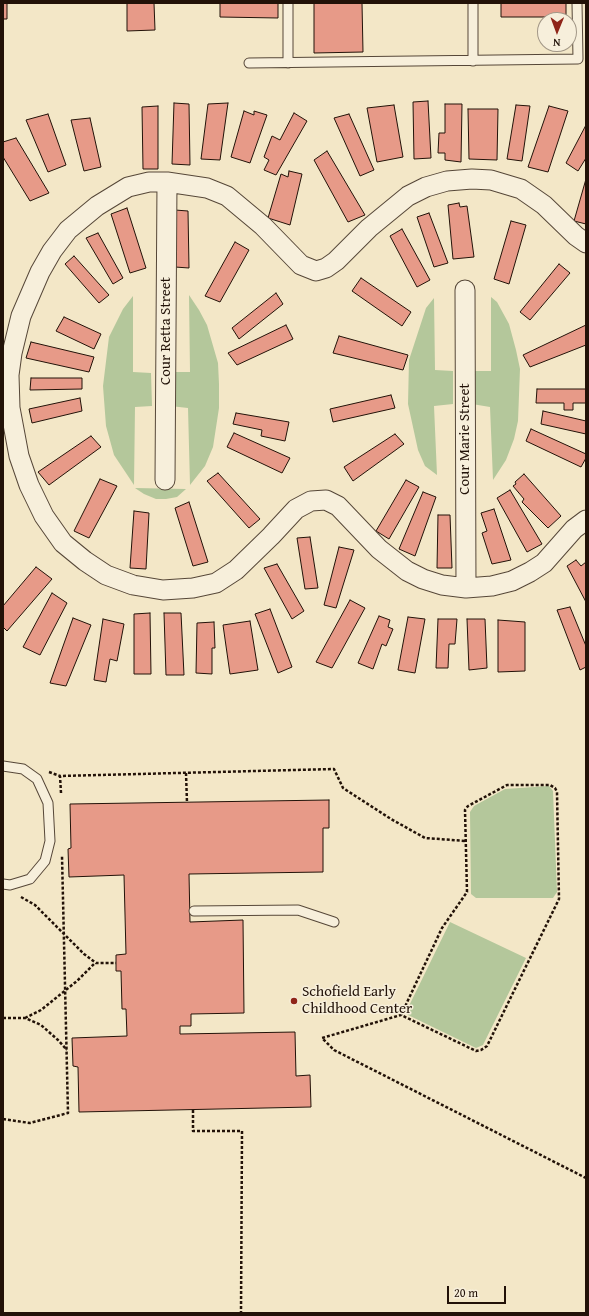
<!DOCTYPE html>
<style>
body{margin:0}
#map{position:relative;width:589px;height:1316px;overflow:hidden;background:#f3e7c7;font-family:"Gentium Book Plus",serif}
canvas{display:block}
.frame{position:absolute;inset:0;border:4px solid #221208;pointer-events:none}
.north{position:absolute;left:537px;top:12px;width:40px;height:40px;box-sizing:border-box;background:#f7efdb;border:1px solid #a29787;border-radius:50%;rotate:181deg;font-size:11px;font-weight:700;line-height:16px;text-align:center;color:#221208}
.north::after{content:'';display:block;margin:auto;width:14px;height:18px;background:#8f2418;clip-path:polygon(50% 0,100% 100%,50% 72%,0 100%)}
.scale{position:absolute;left:447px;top:1286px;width:59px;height:18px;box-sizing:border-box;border:2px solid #221208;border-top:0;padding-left:5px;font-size:12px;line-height:14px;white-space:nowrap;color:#221208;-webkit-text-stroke:3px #f7efdb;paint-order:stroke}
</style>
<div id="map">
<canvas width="589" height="1316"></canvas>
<div class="frame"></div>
<div class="north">N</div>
<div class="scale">20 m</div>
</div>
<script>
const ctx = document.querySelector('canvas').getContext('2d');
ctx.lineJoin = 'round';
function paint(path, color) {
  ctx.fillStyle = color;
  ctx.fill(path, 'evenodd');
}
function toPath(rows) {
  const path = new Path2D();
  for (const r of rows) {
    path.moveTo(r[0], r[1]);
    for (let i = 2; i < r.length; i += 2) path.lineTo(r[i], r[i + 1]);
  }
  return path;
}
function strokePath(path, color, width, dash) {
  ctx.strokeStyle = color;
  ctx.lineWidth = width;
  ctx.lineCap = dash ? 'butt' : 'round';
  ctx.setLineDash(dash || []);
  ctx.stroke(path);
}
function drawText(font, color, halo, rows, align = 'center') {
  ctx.font = font + ' "Gentium Book Plus",serif';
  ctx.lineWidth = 3;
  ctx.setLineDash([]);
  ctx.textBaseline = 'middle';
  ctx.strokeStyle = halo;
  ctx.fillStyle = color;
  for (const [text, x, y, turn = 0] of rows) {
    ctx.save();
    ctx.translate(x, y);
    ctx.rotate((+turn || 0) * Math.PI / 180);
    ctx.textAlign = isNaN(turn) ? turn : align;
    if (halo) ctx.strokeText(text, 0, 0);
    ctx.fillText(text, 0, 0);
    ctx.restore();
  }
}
const green = toPath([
 [189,295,199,310,207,325,218,363,219,384,219,408,213,447,205,466,190,485,188,408,170,406,171,372,190,372],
 [133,296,133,372,151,373,152,406,135,407,134,485,114,455,106,426,103,386,109,337,123,309],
 [491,297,497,302,509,324,516,350,520,369,518,421,514,439,506,460,493,480,490,407,472,404,473,371,491,371],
 [434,298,435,370,453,371,453,404,434,406,437,475,425,466,418,450,408,404,409,360,426,308],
 [135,488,186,489,177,497,166,499,156,499,144,494],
 [549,786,553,791,557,892,553,898,476,898,471,894,470,812,474,806,505,789],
 [450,922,526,958,483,1045,476,1048,408,1015,406,1012]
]);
const building = toPath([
 [3,3,7,3,7,19,3,19,3,3],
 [127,3,154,3,155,30,127,31,127,3],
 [220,3,278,3,278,18,220,17,220,3],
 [314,3,362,3,363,52,314,53,314,3],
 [501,3,566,3,566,17,501,17,501,3],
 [428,101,431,158,414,159,413,102,428,101],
 [174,103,189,104,190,165,172,164,174,103],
 [228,103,220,160,201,159,208,104,228,103],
 [445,104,462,104,461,162,445,160,445,153,438,153,439,133,445,133,445,104],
 [394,105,403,157,377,162,367,108,394,105],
 [516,105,530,106,522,161,507,159,516,105],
 [158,106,158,169,143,169,142,107,158,106],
 [549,106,568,111,548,172,528,167,549,106],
 [468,109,498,109,497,160,469,159,468,109],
 [244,111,254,115,254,111,267,115,250,163,231,157,244,111],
 [294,113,307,121,276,175,264,170,269,160,264,157,272,136,280,140,294,113],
 [48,114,66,165,48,172,26,120,48,114],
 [349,114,374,170,360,176,334,118,349,114],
 [90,118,101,167,84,171,71,120,90,118],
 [586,125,586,158,578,171,566,163,586,125],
 [16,138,49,193,30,201,3,157,3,142,16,138],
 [327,151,365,215,348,222,314,160,327,151],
 [289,171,302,174,290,225,268,218,281,174,288,177,289,171],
 [586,179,586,224,574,221,586,179],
 [459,203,460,207,467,206,474,257,453,259,448,205,459,203],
 [127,208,146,268,130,273,111,214,127,208],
 [175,210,188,211,189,268,175,267,175,210],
 [429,213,448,263,434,267,417,217,429,213],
 [511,221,526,225,509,284,494,279,511,221],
 [402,229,430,280,417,287,390,236,402,229],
 [98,233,123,278,113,284,86,238,98,233],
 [235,242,249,250,220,302,205,296,235,242],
 [74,256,109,295,99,303,65,264,74,256],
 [559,264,570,273,530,320,520,312,559,264],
 [361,278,411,312,402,326,352,291,361,278],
 [276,293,283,304,239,339,232,328,276,293],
 [64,317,101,334,94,349,56,331,64,317],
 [286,325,293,339,237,365,228,353,286,325],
 [586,325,586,345,530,367,523,355,586,325],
 [339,336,408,355,403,370,333,353,339,336],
 [31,342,94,357,89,372,26,358,31,342],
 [31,378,82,378,82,389,30,390,31,378],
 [537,389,586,389,586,403,573,403,573,410,564,410,564,403,536,403,537,389],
 [391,395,395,408,333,422,330,409,391,395],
 [80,398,82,411,32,423,29,409,80,398],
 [543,411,586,421,586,434,541,424,543,411],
 [236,413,289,422,285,441,261,436,262,430,233,424,236,413],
 [531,429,586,454,586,458,581,467,526,441,531,429],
 [234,433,290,458,282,473,227,447,234,433],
 [395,434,404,444,353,481,344,467,395,434],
 [91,436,101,447,49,485,38,472,91,436],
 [218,473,260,519,249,528,207,481,218,473],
 [524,474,561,516,548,528,522,502,524,499,513,486,516,484,515,482,524,474],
 [100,479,117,486,89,538,74,531,100,479],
 [406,480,419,487,389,539,376,531,406,480],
 [510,490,542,544,527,552,497,498,510,490],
 [423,492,436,497,415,556,399,549,423,492],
 [189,502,208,562,193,566,175,508,189,502],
 [494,509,511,560,492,564,482,533,487,531,481,513,494,509],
 [134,511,149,513,146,569,130,568,134,511],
 [438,515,450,515,452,568,437,568,438,515],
 [310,537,318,588,305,589,297,538,310,537],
 [339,547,354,550,336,608,324,605,339,547],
 [576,560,581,566,586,562,586,602,567,566,576,560],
 [277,564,304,611,292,619,264,568,277,564],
 [36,567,52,579,7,631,3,627,3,606,36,567],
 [52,593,67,603,40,655,23,647,52,593],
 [350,600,365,608,332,668,316,662,350,600],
 [570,607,586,646,586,667,580,670,557,610,570,607],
 [270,609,292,667,278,673,255,614,270,609],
 [150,613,151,674,134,674,134,614,150,613],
 [164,613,181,613,184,675,166,675,164,613],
 [379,616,390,620,388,627,393,629,386,646,382,644,373,669,358,663,379,616],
 [408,617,425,619,415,673,398,670,408,617],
 [73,618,91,625,66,686,50,683,73,618],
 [103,619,124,624,117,661,110,659,106,682,94,680,103,619],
 [438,619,457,619,455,644,449,644,448,668,436,668,438,619],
 [467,619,485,619,487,668,469,670,467,619],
 [498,620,525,622,525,671,498,672,498,620],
 [250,621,258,670,230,674,223,625,250,621],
 [214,622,215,648,212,648,212,674,196,673,197,623,214,622],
 [329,800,329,828,323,828,323,872,189,874,190,922,243,920,244,1013,191,1014,191,1026,180,1026,180,1034,295,1032,296,1076,310,1075,311,1107,79,1112,78,1067,73,1066,72,1038,127,1036,126,1009,122,1009,121,971,116,971,116,955,126,954,124,875,69,877,68,849,71,848,70,804,329,800]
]);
const path = toPath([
 [49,772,60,776],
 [186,773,187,803],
 [61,793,60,776,334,769,343,788,391,819,425,838,466,841],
 [21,897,35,905,84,954,96,963,116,963],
 [401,1015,442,928,467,892,465,810,468,806,507,785,550,785,555,788,557,792,559,899,487,1046,481,1050,476,1051,401,1015,322,1038,334,1050,586,1178],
 [3,1018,25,1018,41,1025,58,1040,67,1050],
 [25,1018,41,1010,77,981,95,963],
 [193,1110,193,1131,242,1131,241,1313],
 [3,1119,30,1123,68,1113,62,856]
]);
const service = toPath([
 [288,3,288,63],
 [473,3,473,61],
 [249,63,578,59,577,3],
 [3,766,23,769,37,779,48,803,50,841,45,861,30,879,10,885,3,884],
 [194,911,298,910,334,922]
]);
const minor = toPath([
 [586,243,576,236,544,205,521,189,491,180,472,179,447,181,426,187,408,196,369,228,336,261,326,268,316,271,301,265,263,226,227,196,207,188,167,182,149,182,128,187,97,206,68,230,52,251,40,272,21,316,12,353,9,375,10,408,19,456,29,485,44,516,63,543,85,561,106,575,133,585,163,590,193,588,216,583,236,570,271,536,296,509,311,501,326,500,338,506,379,549,407,571,423,579,442,585,466,588,492,586,512,581,530,572,544,563,574,529,586,520],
 [465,290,466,588],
 [165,480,167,182]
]);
const markers = [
 [294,1001,4,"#8f2418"]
];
const streetNames = [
 ["Cour Retta Street",166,331,-90],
 ["Cour Marie Street",465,439,-90]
];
const poiNames = [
 ["Schofield Early",302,992],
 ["Childhood Center",302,1009]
];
paint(green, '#b4c79b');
paint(building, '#e79a88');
strokePath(building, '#221208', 1);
strokePath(service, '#564738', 11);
strokePath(minor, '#564738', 21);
strokePath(path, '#221208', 2.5, [3, 2]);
strokePath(service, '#f7efdb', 9);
strokePath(minor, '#f7efdb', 19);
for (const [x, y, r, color] of markers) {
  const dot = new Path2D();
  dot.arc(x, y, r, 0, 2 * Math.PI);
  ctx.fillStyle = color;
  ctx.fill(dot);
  strokePath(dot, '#f7efdb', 1.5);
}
drawText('15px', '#221208', '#f7efdb', streetNames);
drawText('15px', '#221208', '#f7efdb', poiNames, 'left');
</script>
